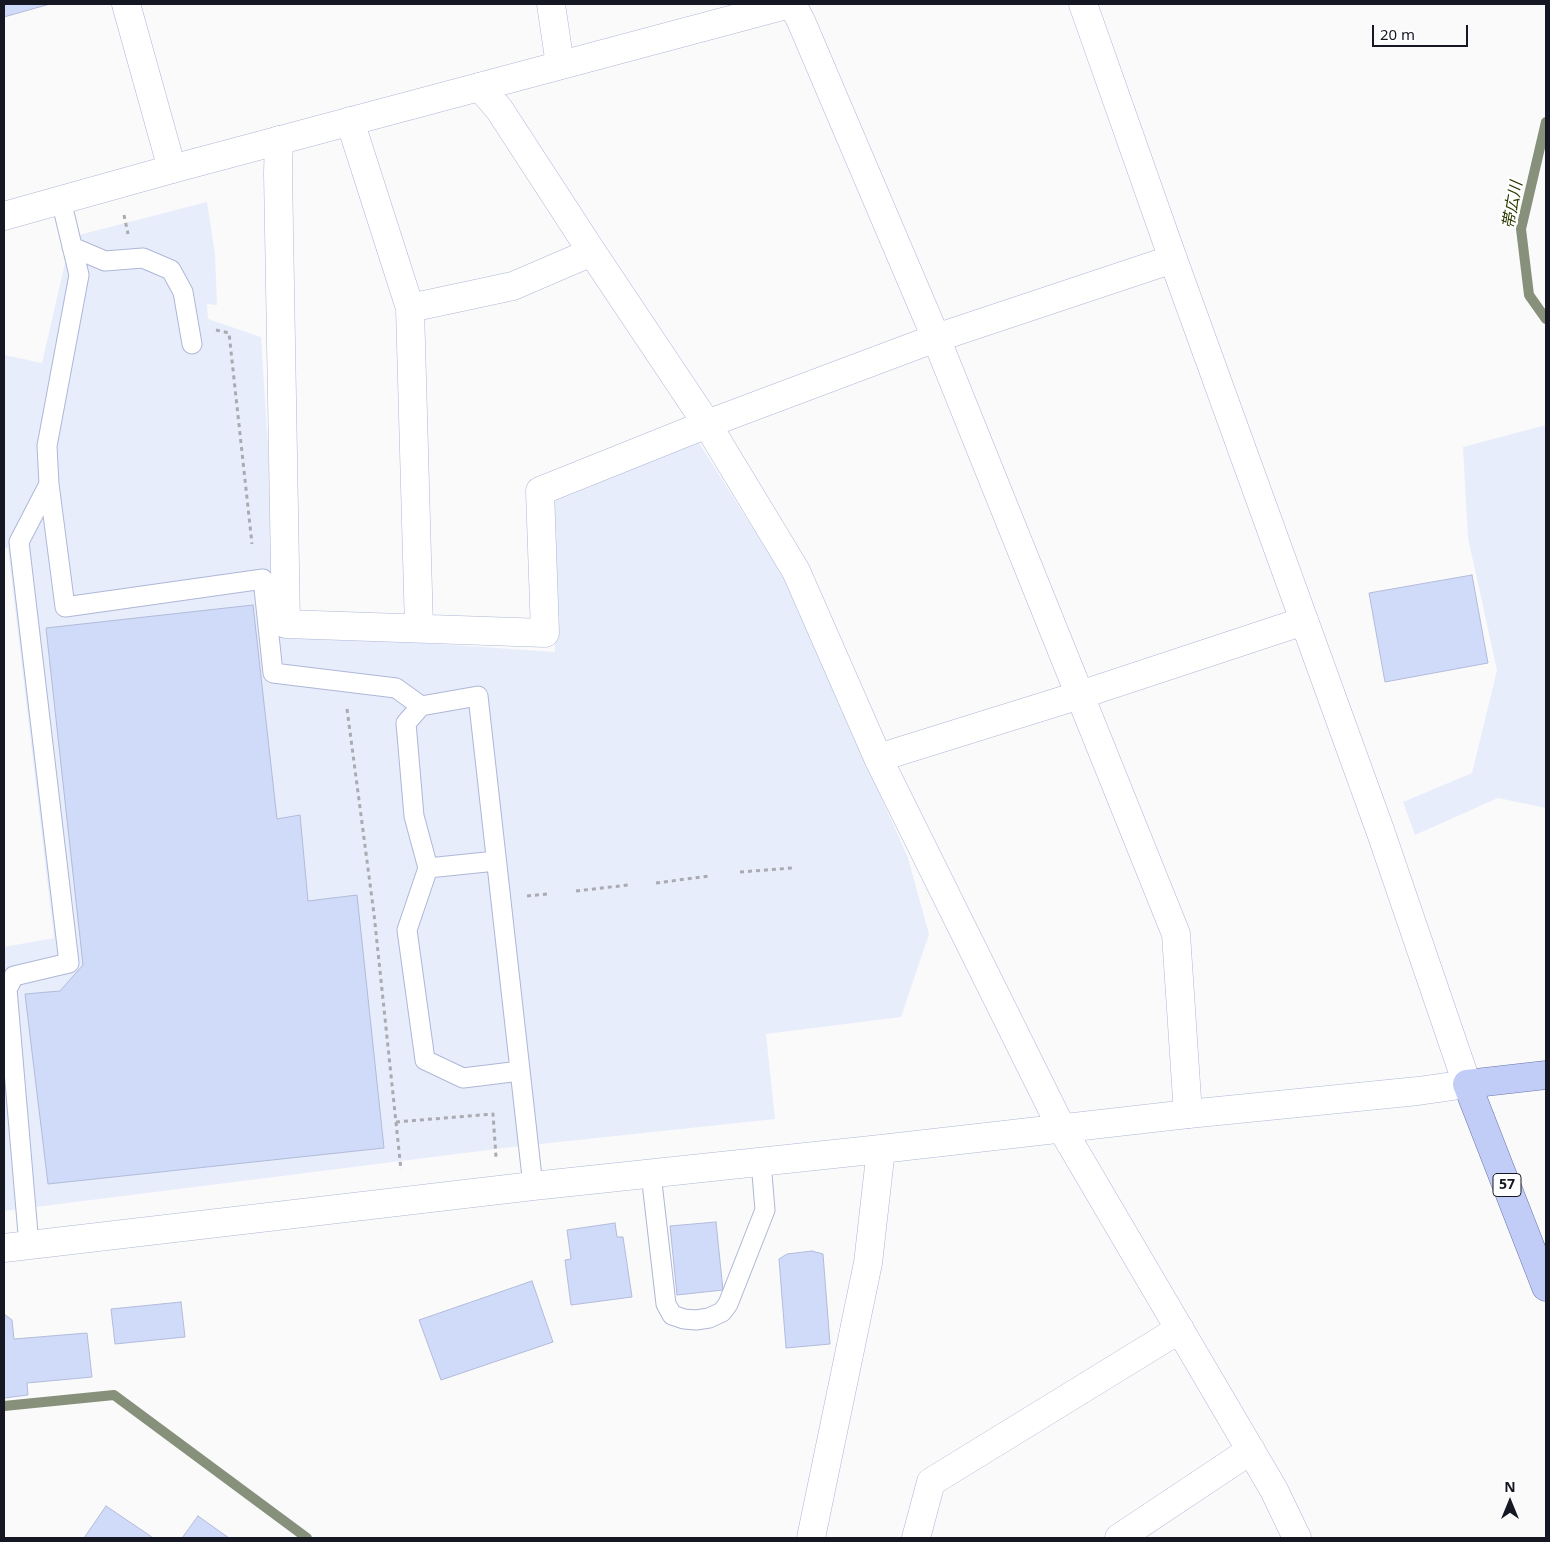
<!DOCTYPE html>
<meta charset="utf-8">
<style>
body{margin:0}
#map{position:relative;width:1550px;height:1542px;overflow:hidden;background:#fafafa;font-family:"Noto Sans",sans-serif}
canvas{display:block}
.frame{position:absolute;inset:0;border:5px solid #151823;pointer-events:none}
.north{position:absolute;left:1485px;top:1477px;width:50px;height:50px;-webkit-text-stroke:4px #fff;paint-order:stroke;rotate:0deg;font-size:14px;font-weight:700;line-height:20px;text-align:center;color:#151823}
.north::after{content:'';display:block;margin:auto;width:18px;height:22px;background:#151823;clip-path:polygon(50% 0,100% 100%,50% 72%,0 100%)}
.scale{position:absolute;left:1372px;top:25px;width:96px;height:22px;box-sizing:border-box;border:2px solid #151823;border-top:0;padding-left:6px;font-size:15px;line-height:18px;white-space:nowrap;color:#151823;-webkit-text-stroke:4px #fff;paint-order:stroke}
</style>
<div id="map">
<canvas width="1550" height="1542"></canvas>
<div class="frame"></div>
<div class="north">N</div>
<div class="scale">20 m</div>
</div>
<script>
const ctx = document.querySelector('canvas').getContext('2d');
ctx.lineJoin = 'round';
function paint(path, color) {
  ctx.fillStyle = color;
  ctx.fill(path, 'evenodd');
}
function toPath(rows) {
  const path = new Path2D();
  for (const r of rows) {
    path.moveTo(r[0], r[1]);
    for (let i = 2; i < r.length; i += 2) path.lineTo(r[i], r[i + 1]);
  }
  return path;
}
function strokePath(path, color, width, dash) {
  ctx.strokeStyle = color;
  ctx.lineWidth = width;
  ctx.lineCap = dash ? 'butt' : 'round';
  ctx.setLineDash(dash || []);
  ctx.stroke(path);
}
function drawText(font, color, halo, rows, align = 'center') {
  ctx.font = font + ' "Noto Sans","Noto Sans JP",sans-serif';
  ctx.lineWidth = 4.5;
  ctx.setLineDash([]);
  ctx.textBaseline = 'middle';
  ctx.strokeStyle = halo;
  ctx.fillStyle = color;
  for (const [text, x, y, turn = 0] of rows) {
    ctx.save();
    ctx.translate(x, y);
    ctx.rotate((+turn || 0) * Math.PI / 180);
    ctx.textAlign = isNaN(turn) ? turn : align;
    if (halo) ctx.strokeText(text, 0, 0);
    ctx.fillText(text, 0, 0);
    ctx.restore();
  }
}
const built = toPath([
 [207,202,215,254,217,305,207,304,208,319,261,337,280,633,555,652,549,494,696,438,786,581,908,858,929,934,901,1017,766,1034,775,1119,512,1147,4,1211,4,947,54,938,8,548,4,547,4,355,42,363,71,237],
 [1546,425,1546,808,1498,798,1415,835,1403,802,1472,773,1497,670,1468,538,1463,447]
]);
const stream = toPath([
 [1546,122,1521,229,1529,295,1546,319],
 [4,1406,114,1395,307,1538]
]);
const building = toPath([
 [4,4,50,4,4,17,4,4],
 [1472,575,1488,663,1385,682,1369,593,1472,575],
 [253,605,277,819,300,815,308,901,357,895,384,1148,48,1184,25,994,60,991,83,965,46,628,253,605],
 [716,1222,723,1290,677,1295,670,1226,716,1222],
 [615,1223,617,1237,623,1237,632,1297,571,1305,565,1260,571,1259,567,1230,615,1223],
 [812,1251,823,1254,830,1344,786,1348,779,1259,787,1254,812,1251],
 [532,1281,553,1342,441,1380,419,1320,532,1281],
 [181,1302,185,1337,115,1344,111,1309,181,1302],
 [4,1314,12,1320,14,1339,87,1333,92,1377,27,1383,28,1395,4,1398,4,1314],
 [106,1506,149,1535,153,1538,84,1538,106,1506],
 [198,1516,229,1538,182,1538,198,1516]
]);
const path = toPath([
 [124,215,128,234],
 [216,330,229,333,252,544],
 [347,709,374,914,401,1170],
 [740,872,792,868],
 [656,883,709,876],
 [576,891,628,885],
 [527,896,547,894],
 [396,1122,493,1114,496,1157]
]);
const lane = toPath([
 [61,200,79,275,47,446,49,484,65,607,263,579,273,673,396,688,421,706,478,696,533,1186],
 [72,247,105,261,143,258,171,270,183,292,192,344],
 [421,706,406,723,414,816,428,868,407,930,425,1060,463,1078,520,1071],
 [428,868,496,861],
 [651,1174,666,1304,672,1315,684,1319,696,1320,709,1318,722,1312,728,1304,765,1210,761,1162],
 [29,1245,7,989,14,976,69,963,19,542,49,484]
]);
const street = toPath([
 [126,4,172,169],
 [551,4,560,65],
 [792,4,801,21,936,338,1176,934,1188,1114],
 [480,87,499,109,592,252,707,424,796,571,878,758,1062,1129,1274,1490,1297,1538],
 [350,121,410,308,419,628],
 [279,140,278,173,286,624,545,633,540,491,707,424,936,338,1173,259],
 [410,308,513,286,592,252],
 [878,758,1080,695,1304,621],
 [916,1538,931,1482,1180,1329],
 [1119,1538,1251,1450]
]);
const secondary = toPath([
 [4,216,172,169,790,4],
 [4,1248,533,1186,881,1149,1188,1114,1418,1091,1467,1084,1380,830,1173,259,1083,4],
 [811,1538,868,1263,881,1149]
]);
const primary = toPath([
 [1546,1075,1467,1084,1546,1287]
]);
const shields = [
 [1507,1185,28]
];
const shieldNames = [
 ["57",1507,1185]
];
const waterNames = [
 ["帯広川",1513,205,-80]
];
paint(built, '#e8edfc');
strokePath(stream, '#86907a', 10);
paint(building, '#d0daf9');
strokePath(building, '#b2bcda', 1);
strokePath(lane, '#aeb7d6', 21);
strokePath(street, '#aeb7d6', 29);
strokePath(secondary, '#aeb7d6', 29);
strokePath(primary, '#6a77aa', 29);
strokePath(path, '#aaabaf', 3, [4, 4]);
strokePath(lane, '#fff', 19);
strokePath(street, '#fff', 28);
strokePath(secondary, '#fff', 28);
strokePath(primary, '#c1ccf7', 28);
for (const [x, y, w] of shields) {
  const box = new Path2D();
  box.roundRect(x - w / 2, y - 11.5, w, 23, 4);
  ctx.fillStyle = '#fff';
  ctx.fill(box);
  strokePath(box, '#151823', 1);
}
drawText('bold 14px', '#151823', null, shieldNames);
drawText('italic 16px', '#2c3b01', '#fff', waterNames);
</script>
